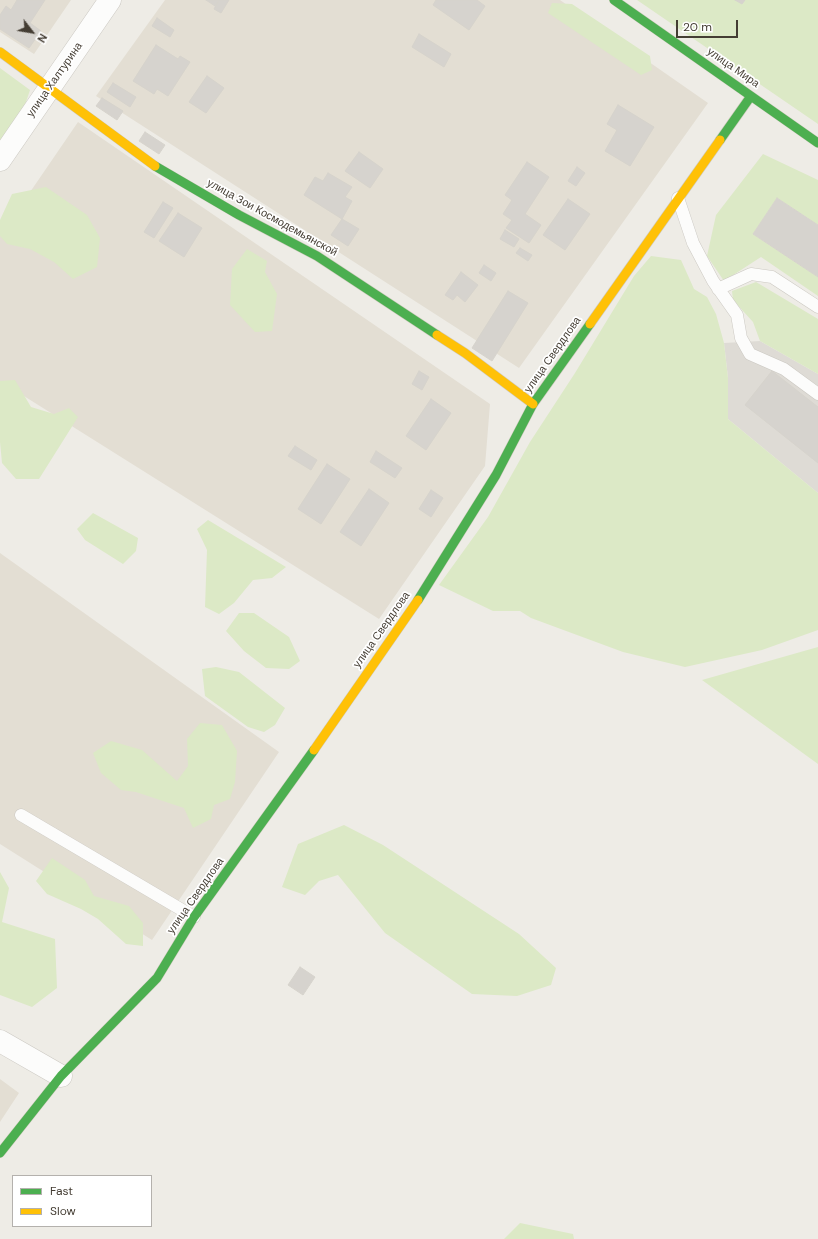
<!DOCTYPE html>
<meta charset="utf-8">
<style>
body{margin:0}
#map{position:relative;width:818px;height:1239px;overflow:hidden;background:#eeece6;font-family:"DM Sans",sans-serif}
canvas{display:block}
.legend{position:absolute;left:12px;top:1175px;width:140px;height:52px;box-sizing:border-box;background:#fff;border:1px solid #b4b1ad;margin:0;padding:5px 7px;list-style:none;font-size:12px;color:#443d33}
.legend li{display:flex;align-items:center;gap:8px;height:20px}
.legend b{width:20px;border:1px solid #b4b1ad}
.north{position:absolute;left:12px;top:12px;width:40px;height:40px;-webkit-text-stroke:3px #fff;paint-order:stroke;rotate:121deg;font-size:11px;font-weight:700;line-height:16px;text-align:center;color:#443d33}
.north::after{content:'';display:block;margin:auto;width:14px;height:18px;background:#443d33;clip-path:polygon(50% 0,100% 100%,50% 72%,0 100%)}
.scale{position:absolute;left:676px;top:20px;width:62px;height:18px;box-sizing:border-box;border:2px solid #443d33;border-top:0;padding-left:5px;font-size:12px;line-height:14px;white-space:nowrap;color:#443d33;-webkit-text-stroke:3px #fff;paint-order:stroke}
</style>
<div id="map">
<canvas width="818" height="1239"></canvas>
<ul class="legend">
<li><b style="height:5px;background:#4caf50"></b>Fast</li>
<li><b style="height:5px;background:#ffc107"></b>Slow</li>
</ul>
<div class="north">N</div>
<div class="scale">20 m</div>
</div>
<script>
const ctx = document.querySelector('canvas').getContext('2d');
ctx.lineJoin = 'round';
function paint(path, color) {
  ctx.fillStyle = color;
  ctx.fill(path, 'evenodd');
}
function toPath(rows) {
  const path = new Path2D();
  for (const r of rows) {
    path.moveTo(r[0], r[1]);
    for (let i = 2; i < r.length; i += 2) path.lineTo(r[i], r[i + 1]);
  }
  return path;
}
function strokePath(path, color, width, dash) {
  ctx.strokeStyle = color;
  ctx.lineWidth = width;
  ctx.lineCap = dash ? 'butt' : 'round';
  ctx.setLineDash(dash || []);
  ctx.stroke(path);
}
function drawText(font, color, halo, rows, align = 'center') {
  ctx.font = font + ' "DM Sans",sans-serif';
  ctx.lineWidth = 3.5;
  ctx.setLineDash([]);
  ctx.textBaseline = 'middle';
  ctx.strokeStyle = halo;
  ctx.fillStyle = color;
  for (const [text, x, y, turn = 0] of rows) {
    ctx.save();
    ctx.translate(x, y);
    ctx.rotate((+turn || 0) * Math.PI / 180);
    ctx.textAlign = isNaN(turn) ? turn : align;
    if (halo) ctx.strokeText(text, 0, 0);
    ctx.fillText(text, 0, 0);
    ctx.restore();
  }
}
const residential = toPath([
 [0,0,71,0,34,54,0,32],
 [165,0,560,0,708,103,519,368,96,96],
 [78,122,490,404,485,466,379,619,0,381,0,236],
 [0,553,279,752,152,940,0,844],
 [0,1079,19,1093,0,1122]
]);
const industrial = toPath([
 [760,341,818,374,818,493,728,419,728,378,724,343]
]);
const green = toPath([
 [637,0,818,0,818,124],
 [552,3,572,4,650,56,652,70,641,75,548,13],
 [0,68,30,90,25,105,0,142],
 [763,154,818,180,818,225,777,198,753,234,818,277,818,296,761,257,724,281,707,256,716,215],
 [46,187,87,215,100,238,97,267,73,279,54,262,30,249,7,244,0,236,0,220,12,194],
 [247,249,267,261,265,272,277,294,272,331,255,332,230,305,232,269],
 [651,256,681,260,694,289,707,297,716,314,724,343,728,378,728,419,818,493,818,630,762,650,685,667,623,652,531,618,520,611,493,611,439,585,488,517,530,442,575,373,634,276],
 [756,282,818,319,818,374,760,341,753,322,733,300,732,291],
 [15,380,31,407,54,414,69,408,78,417,39,479,16,479,2,463,0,442,0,381],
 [93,513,138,538,136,551,123,564,85,540,77,529],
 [208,520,286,567,272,578,253,580,234,603,219,614,205,607,207,550,197,529],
 [239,613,254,613,289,637,300,661,289,669,266,668,244,651,226,631],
 [818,647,818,764,702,680],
 [216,667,239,672,285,708,275,725,264,732,248,727,205,696,202,669],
 [200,723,222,725,237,751,235,782,230,799,214,805,211,819,193,828,184,808,136,792,121,790,101,773,93,753,111,741,142,750,177,781,188,766,187,739],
 [344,825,383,845,519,934,556,968,551,985,517,996,472,994,385,933,338,875,319,881,305,895,282,887,298,844],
 [52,858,85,880,94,896,129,906,143,923,143,946,126,944,98,919,81,909,47,894,36,881],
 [0,872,9,888,2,922,55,939,57,988,32,1007,0,995],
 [520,1223,573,1234,574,1239,504,1239]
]);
const building = toPath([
 [17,0,45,0,30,23,41,31,29,48,0,29,0,15,6,6,11,10,17,0],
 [206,0,219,0,215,6,206,0],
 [219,0,229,0,221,13,214,9,219,0],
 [436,0,477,0,485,6,469,30,433,5,436,0],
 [735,0,745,0,742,4,735,0],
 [157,18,174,30,170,37,152,26,157,18],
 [419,34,451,54,444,67,412,47,419,34],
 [156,45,178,59,180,56,190,62,168,96,157,89,154,94,133,81,156,45],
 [207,76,224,88,206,113,189,102,207,76],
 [113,83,136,97,130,107,107,92,113,83],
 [102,98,123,111,117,120,96,106,102,98],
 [618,105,654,127,630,166,605,151,617,130,607,124,618,105],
 [145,132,165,145,159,154,139,141,145,132],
 [359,152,383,169,370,188,345,171,359,152],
 [527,162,549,177,525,214,541,225,529,243,506,228,512,220,503,214,512,200,505,195,527,162],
 [577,167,585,173,576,186,568,181,577,167],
 [328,173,352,187,345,197,352,201,342,219,304,195,315,177,323,181,328,173],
 [777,198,818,225,818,277,753,234,777,198],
 [568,199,590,214,565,250,543,235,568,199],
 [163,202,173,208,154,238,144,232,163,202],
 [178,213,202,228,184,257,159,241,178,213],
 [342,219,359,229,348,246,331,235,342,219],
 [505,230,519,239,514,247,500,239,505,230],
 [520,248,532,255,528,261,516,253,520,248],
 [484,265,496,273,491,281,479,273,484,265],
 [461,272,478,285,465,302,457,295,453,300,445,295,461,272],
 [508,291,528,303,492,361,472,348,508,291],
 [419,371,429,377,422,390,412,384,419,371],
 [772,371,818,407,818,463,745,405,772,371],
 [431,399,451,413,426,450,406,436,431,399],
 [295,446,317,460,311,470,288,456,295,446],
 [376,451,402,468,395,478,370,462,376,451],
 [327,464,350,479,321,524,298,509,327,464],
 [369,489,389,503,361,546,340,532,369,489],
 [431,490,443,498,431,517,419,509,431,490],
 [300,967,315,977,303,995,288,985,300,967]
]);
const lane = toPath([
 [678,198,693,243,713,281,737,315,741,338,750,354,784,369,818,394],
 [718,289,751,274,772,277,818,307],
 [21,815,194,917]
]);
const street = toPath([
 [0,160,110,0],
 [0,1041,61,1076]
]);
const fast = toPath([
 [614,0,818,143],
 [720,140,751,96],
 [155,166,239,215,317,256,437,335],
 [418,600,496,475,533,404,590,324],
 [0,1153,61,1076,157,978,194,917,314,750]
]);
const slow = toPath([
 [0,52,155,166],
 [590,324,720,140],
 [437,335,465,353,533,404],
 [314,750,418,600]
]);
const streetNames = [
 ["улица Мира",733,68,35],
 ["улица Халтурина",55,80,-55],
 ["улица Зои Космодемьянской",272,218,29],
 ["улица Свердлова",553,355,-55],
 ["улица Свердлова",382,630,-55],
 ["улица Свердлова",196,896,-55]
];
paint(residential, '#e3ded3');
paint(industrial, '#dedbd5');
paint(green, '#dce9c6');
paint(building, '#d6d3ce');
strokePath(building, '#d6d3cc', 1);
strokePath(lane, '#cbc8c2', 13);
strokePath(street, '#cbc8c2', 23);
strokePath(fast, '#cec9bd', 10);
strokePath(slow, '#cec9bd', 10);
strokePath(lane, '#fcfcfb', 12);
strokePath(street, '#fcfcfb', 22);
strokePath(fast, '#4caf50', 9);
strokePath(slow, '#ffc107', 9);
drawText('11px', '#443d33', '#fff', streetNames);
</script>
